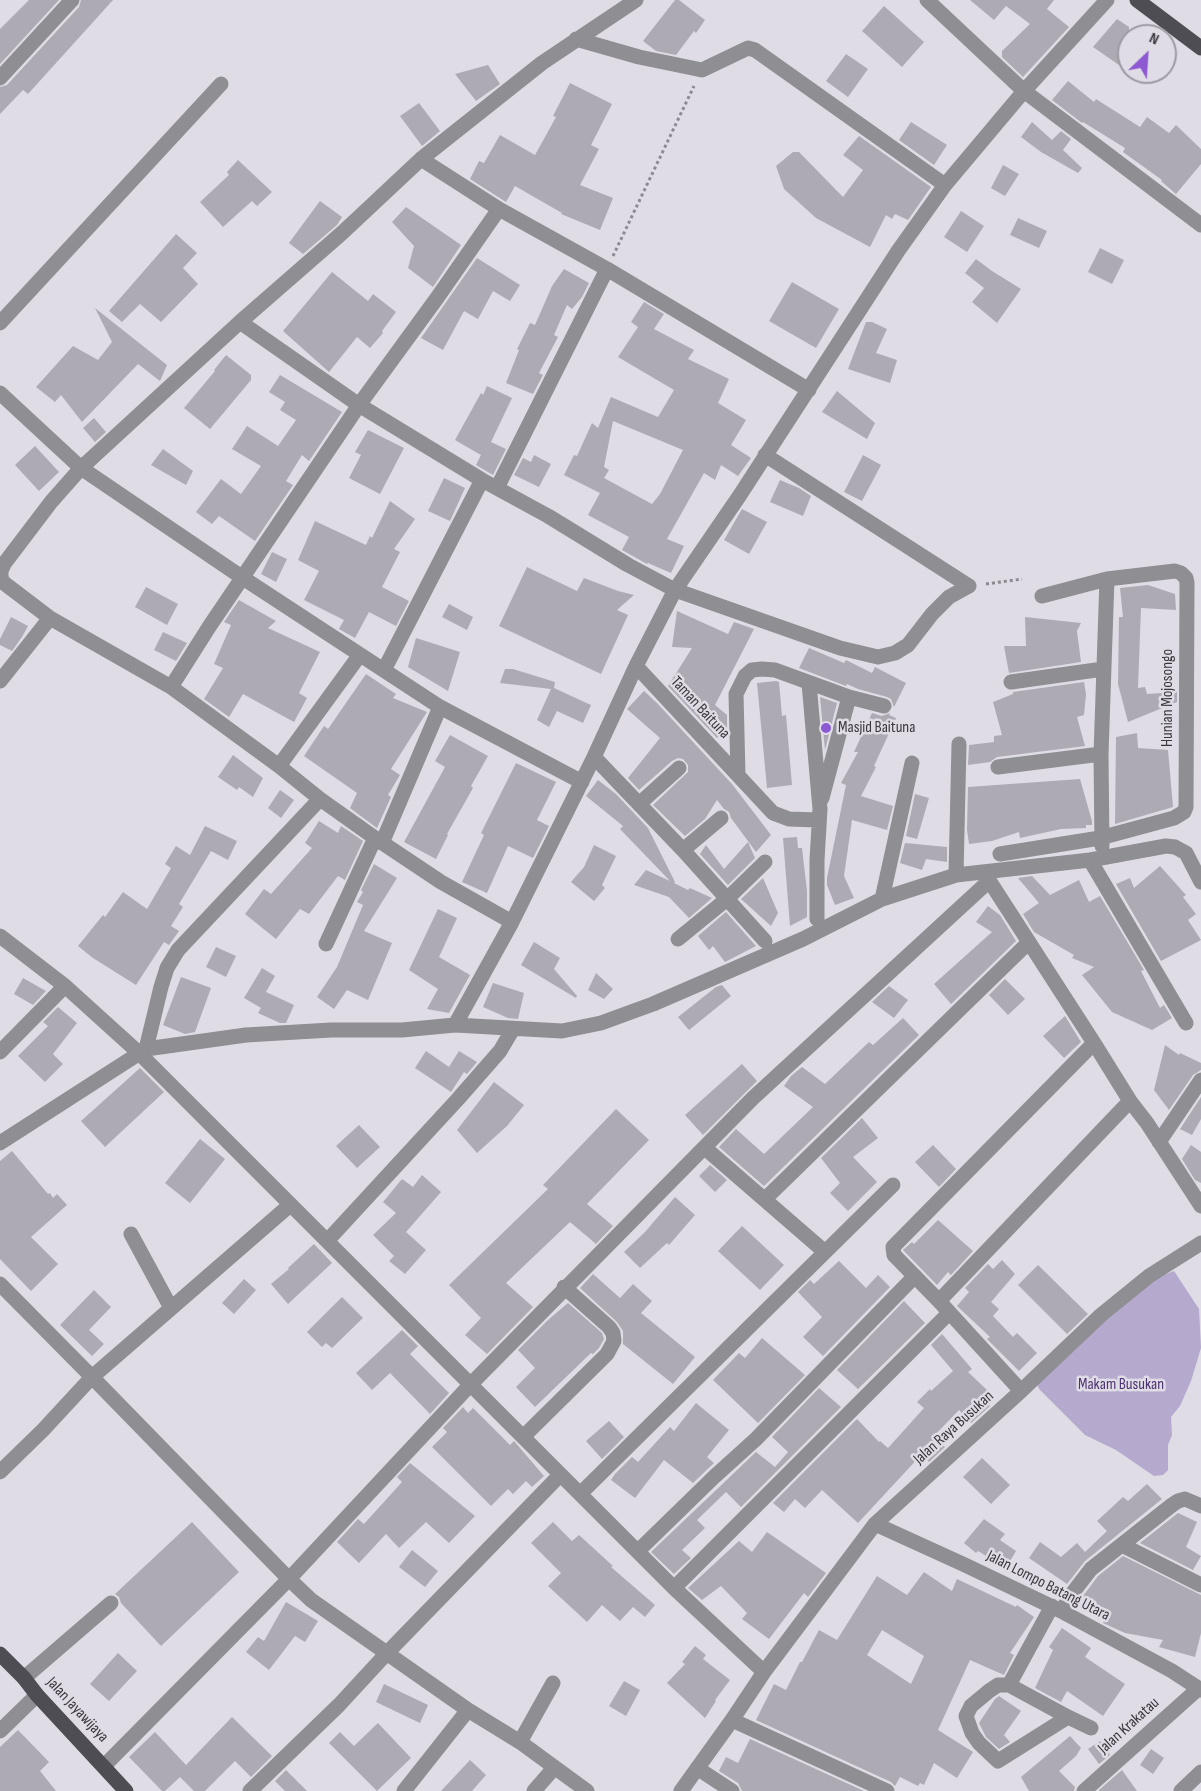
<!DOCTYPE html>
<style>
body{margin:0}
#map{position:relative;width:1201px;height:1791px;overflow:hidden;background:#dfdce6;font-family:"Sofia Sans Condensed",sans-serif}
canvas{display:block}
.north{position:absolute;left:1117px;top:24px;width:60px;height:60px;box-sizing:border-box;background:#dfdce6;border:2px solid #9d9aa2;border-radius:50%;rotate:25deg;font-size:16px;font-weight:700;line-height:24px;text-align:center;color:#3a383c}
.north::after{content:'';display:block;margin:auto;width:21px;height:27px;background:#8d59d2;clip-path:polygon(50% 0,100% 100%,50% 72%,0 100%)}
</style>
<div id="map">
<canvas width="1201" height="1791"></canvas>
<div class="north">N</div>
</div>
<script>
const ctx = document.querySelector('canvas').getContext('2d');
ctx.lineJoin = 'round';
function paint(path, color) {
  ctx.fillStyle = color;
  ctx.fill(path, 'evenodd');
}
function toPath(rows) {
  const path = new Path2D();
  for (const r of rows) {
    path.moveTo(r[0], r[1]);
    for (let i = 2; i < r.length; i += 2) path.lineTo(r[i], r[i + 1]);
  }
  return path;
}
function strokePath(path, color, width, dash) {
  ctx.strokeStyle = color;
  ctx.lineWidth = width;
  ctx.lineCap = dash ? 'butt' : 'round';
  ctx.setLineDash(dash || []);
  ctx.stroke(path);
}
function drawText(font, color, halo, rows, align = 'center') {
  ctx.font = font + ' "Sofia Sans Condensed",sans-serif';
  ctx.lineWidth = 5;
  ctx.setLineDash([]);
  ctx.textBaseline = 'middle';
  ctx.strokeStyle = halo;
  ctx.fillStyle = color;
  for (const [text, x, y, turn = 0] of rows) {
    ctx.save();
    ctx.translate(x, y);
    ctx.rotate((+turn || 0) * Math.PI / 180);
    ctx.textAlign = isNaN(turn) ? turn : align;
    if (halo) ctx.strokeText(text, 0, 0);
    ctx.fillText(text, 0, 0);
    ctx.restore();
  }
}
const green = toPath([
 [1174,1271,1199,1309,1201,1348,1191,1381,1180,1406,1171,1417,1172,1435,1168,1445,1168,1470,1163,1475,1154,1476,1116,1450,1085,1435,1039,1389,1037,1384,1082,1338,1158,1277]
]);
const building = toPath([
 [29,0,59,0,0,64,0,29],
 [81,0,113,0,28,94,23,90,0,114,0,87,7,85,79,7],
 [675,0,679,0,705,20,696,33,694,31,676,55,656,51,643,41],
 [970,0,1054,0,1047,9,1069,27,1023,77,1002,57,1002,51,1030,24,1006,6,994,20],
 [884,6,924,42,902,67,862,31],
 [1117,19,1129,27,1129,72,1093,47],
 [846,54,868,69,848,97,826,81],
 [488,65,500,84,476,101,455,74],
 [1068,81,1094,102,1096,99,1140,127,1147,117,1169,133,1176,125,1201,149,1201,164,1176,194,1161,181,1162,180,1123,152,1125,148,1083,122,1082,123,1052,100],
 [570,83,612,104,591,145,599,149,580,185,613,198,600,230,561,214,562,213,515,186,506,202,470,179,479,161,484,163,500,135,535,155,556,117,553,116],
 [419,103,440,131,422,146,400,116],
 [911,122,947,145,934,165,899,140],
 [1032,122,1052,140,1061,131,1071,139,1063,150,1082,168,1078,173,1041,152,1021,137],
 [859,136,931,187,908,220,895,214,892,219,886,215,870,247,816,218,784,189,776,166,793,152,799,152,843,197,863,170,843,155],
 [238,160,272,192,257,206,252,201,223,227,200,202,229,175,227,172],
 [1003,165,1019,174,1005,196,991,188],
 [320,201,342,217,337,225,303,254,289,243],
 [406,207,461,245,433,287,408,268,414,246,392,222],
 [961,211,984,226,967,252,944,237],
 [1018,218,1047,231,1039,248,1010,235],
 [176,234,197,253,183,268,198,284,161,322,140,304,122,322,109,311],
 [1100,248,1124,260,1112,284,1088,272],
 [477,258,520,285,510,301,493,291,478,319,464,311,443,350,421,338],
 [976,259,992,271,1021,289,997,323,972,302,984,288,965,273],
 [564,269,589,283,582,297,572,309,567,305,554,335,558,337,539,373,543,375,533,394,506,383,519,350,517,349,530,323,535,325,552,286],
 [332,272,368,301,373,294,396,312,382,331,383,333,370,348,357,337,329,372,283,331],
 [792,282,839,309,816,348,769,321],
 [644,302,664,314,654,329,694,350,688,359,729,379,718,403,746,420,731,445,751,458,738,476,721,465,715,480,704,473,667,539,684,546,671,573,648,563,647,564,622,550,629,537,588,515,600,493,564,475,574,455,577,456,592,423,598,428,611,397,658,417,674,390,618,357,638,327,631,322],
 [613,421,683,450,660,494,652,504,604,478,609,470,604,467],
 [95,308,167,365,160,381,138,364,82,422,61,395,55,402,36,387,73,346,98,360,112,342],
 [866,322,872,322,887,329,876,353,897,360,890,383,848,369],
 [226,355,251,375,251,380,210,429,184,408,215,371,214,370],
 [280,375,342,412,309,461,302,455,286,481,293,485,255,541,219,516,212,524,196,512,221,479,241,494,261,466,232,449,247,426,278,446,296,420,280,410,285,402,269,392],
 [487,386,512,398,491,442,506,449,493,475,476,465,481,455,455,440,481,393,483,395],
 [837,391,875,423,867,439,822,412],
 [94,418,106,432,95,442,83,428],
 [368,430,404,448,380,494,349,478,361,455,355,452],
 [35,446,59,472,39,491,15,465],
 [163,449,193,471,186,485,151,465],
 [534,455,551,464,539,487,514,475,523,458,531,462],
 [863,455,881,465,862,501,844,492],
 [444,478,465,488,450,521,428,511],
 [780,480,799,488,811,496,803,516,770,502],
 [390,501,415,519,394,549,400,552,382,587,409,601,396,626,369,612,355,638,339,629,344,620,304,600,319,571,298,560,315,521,366,545,370,536,372,538],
 [742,509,767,522,749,554,724,540],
 [272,552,287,559,276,582,261,574],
 [527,567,577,591,584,578,618,591,634,595,617,610,628,615,601,674,499,626],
 [1148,585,1175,594,1176,610,1141,608,1138,688,1145,687,1147,694,1177,692,1177,702,1128,722,1118,684,1119,617,1123,617,1120,588],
 [146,587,178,604,167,625,135,607],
 [239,600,276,621,268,628,320,652,299,693,307,698,294,722,243,694,229,717,204,699,223,668,214,664,231,625,224,622],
 [449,604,473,617,467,630,442,617],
 [677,611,728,634,734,622,754,629,715,705,727,715,727,727,717,738,668,686,692,648,672,647],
 [11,617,28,626,22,637,12,651,0,645,0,639],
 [1025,617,1081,623,1077,631,1081,662,1009,673,1004,646,1026,646],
 [163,632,187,643,176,661,154,650],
 [416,638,460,652,448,691,408,667],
 [809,648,844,663,846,660,872,673,875,667,906,683,894,707,891,699,887,697,858,689,847,684,846,686,799,668],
 [505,669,513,669,555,682,554,688,591,705,583,723,557,711,549,727,537,720,551,689,500,683],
 [366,674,396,694,393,698,427,712,391,769,400,775,388,795,391,797,377,828,350,808,357,793,304,756,324,726,328,729],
 [776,681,779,682,782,716,786,715,792,785,767,788,757,683],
 [1084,682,1086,694,1084,715,1077,717,1085,746,997,757,990,762,968,765,969,745,994,742,994,736,1002,735,993,702,1013,694,1013,692],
 [644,691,657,703,732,784,771,835,756,852,731,818,729,812,724,809,717,800,705,819,685,836,653,805,688,772,688,765,683,759,678,758,672,761,639,790,628,778,660,738,627,709],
 [820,697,837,703,825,750],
 [872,713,882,716,890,713,889,715,896,718,874,766,876,767,861,796,893,806,887,830,852,820,844,876,854,898,835,905,827,885,827,878,846,785,841,783,858,752,854,752],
 [1137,733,1138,748,1168,750,1173,807,1115,824,1116,737],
 [450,735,488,756,471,786,473,788,447,834,448,835,436,859,404,842,445,767,435,761],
 [233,755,263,778,253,797,239,787,237,790,218,777],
 [516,763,556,782,537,820,549,826,533,858,508,846,487,893,462,882,484,835,481,833],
 [1080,779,1092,821,1092,825,1086,825,1086,828,1061,829,1020,838,1019,832,992,841,969,844,967,830,968,787],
 [598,780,616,794,648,828,675,882,674,883,688,890,690,888,712,898,689,918,669,897,634,885,646,870,670,881,620,829,623,826,586,796],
 [280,790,294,800,281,818,268,808],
 [915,794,929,798,917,839,906,836],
 [319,821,338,833,341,826,363,841,345,880,338,876,309,914,300,909,276,939,245,914,264,889,271,894,312,848,305,843],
 [205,826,237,841,228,860,211,851,179,904,183,907,171,926,179,931,169,945,164,942,136,985,93,958,78,946,103,915,105,917,123,892,147,909,171,868,165,864,176,846,190,855],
 [797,837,798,848,802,848,807,891,807,917,790,926,783,838],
 [748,842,755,858,728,885,700,854,706,845,724,869],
 [905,843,947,847,947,862,926,859,922,870,900,863],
 [594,845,616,856,602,885,605,888,594,901,571,882,584,867],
 [374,864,397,878,364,931,392,943,368,1000,347,990,334,1009,317,997,337,967,363,905,357,902,363,892,361,890],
 [1160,866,1186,895,1183,897,1196,914,1188,920,1201,940,1161,961,1116,884,1130,878,1134,888],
 [1032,876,1050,895,1079,880,1089,902,1100,896,1144,970,1141,971,1160,1008,1164,1005,1172,1018,1152,1030,1112,1012,1082,975,1094,967,1072,958,1074,955,1034,932,1023,914,1039,903,1018,878],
 [763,878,778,913,771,926,741,899],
 [988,906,1000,915,1016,941,951,1004,934,984,992,932,976,922],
 [438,909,457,918,439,957,470,975,449,1013,427,1009,438,989,409,970],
 [726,912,756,946,725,962,713,946,709,950,698,936],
 [534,942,560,958,554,969,577,996,576,998,521,965],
 [216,947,236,956,226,977,206,967],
 [262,968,275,976,266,992,294,1005,286,1023,280,1023,258,1013,261,1008,244,998],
 [596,973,613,989,604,999,588,990],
 [181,977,211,988,195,1032,185,1034,163,1025],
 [23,978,46,991,33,1005,14,994],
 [1005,979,1025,999,1008,1015,989,995],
 [493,983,524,993,518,1019,508,1018,483,1007],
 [722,985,731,996,689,1030,678,1017,716,987],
 [889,986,908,1000,894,1018,872,1002],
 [58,1007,77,1023,53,1054,63,1064,45,1082,18,1056,48,1026,43,1022],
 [1065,1016,1081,1042,1064,1058,1043,1036],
 [903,1018,919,1035,764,1186,719,1147,736,1129,764,1154,813,1107,784,1086,791,1076,802,1067,825,1084,869,1042,873,1045],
 [1165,1045,1179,1055,1180,1053,1201,1063,1201,1070,1193,1075,1169,1110,1154,1090],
 [426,1051,449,1067,459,1051,477,1062,467,1074,464,1072,451,1092,415,1068],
 [742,1064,757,1081,703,1135,685,1115],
 [140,1068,164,1092,105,1147,81,1121],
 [494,1082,524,1105,507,1126,477,1153,457,1130],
 [1201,1097,1201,1119,1192,1135,1180,1129],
 [616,1109,649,1140,587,1204,613,1226,596,1244,570,1222,506,1283,533,1307,487,1354,465,1335,481,1318,449,1285,548,1189,543,1185],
 [862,1118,878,1138,853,1157,877,1182,848,1211,830,1193,840,1183,821,1158],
 [359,1125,380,1147,357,1168,336,1146],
 [200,1139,225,1159,190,1203,165,1183],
 [933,1145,956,1169,939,1187,915,1162],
 [1191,1145,1201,1152,1201,1183,1195,1180,1182,1159],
 [12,1151,48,1194,50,1193,53,1198,57,1194,67,1205,31,1237,58,1264,31,1291,0,1259,0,1161],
 [710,1165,727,1180,715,1192,699,1176],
 [422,1175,441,1192,406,1232,426,1250,405,1274,389,1261,394,1256,373,1235,396,1213,383,1202,402,1179,413,1187],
 [675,1197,695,1215,669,1245,667,1243,640,1268,624,1252,645,1232],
 [938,1220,973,1251,951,1275,948,1272,937,1285,903,1250,912,1242,914,1244],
 [742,1226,784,1265,760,1290,718,1251],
 [314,1244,332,1263,288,1304,271,1284,289,1269,288,1268],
 [1002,1260,1015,1274,991,1302,999,1309,993,1316,1013,1337,1017,1333,1037,1353,1019,1371,987,1339,990,1337,957,1306,969,1292,965,1288,988,1264,993,1269],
 [839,1261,866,1288,878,1275,890,1287,823,1356,803,1337,822,1317,798,1292,810,1280,814,1284],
 [1038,1265,1088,1314,1067,1334,1018,1285],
 [593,1274,620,1298,633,1284,652,1301,641,1313,695,1357,673,1384,623,1344,623,1331,617,1322,580,1288],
 [244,1279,256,1290,234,1314,222,1303],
 [94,1290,111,1307,89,1330,104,1344,92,1356,60,1325],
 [342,1297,363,1318,332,1348,326,1343,322,1347,307,1332],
 [904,1301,925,1323,858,1389,837,1370],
 [568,1303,602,1333,604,1339,599,1348,593,1354,591,1353,535,1407,516,1387,535,1368,518,1350,548,1320],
 [402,1330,418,1346,410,1354,449,1393,430,1414,390,1373,372,1390,356,1373],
 [942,1334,972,1369,968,1372,988,1391,982,1397,990,1406,971,1423,959,1410,933,1437,945,1447,929,1462,921,1455,858,1523,822,1490,805,1508,795,1499,784,1512,773,1503,857,1419,879,1442,880,1441,888,1448,924,1408,917,1402,930,1389,931,1391,953,1371,931,1345],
 [762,1338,805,1375,758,1423,713,1380,739,1353,745,1358],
 [819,1388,841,1407,741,1507,726,1492,697,1520,705,1528,682,1550,691,1558,674,1574,651,1552,756,1452,775,1467,788,1452,772,1437],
 [696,1403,729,1430,707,1457,714,1463,693,1483,664,1460,635,1498,611,1480,615,1474,632,1457,638,1462,670,1427,674,1431],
 [463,1407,468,1413,473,1408,510,1445,514,1441,544,1476,532,1487,526,1481,513,1494,508,1489,491,1506,432,1447,447,1432,443,1428],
 [609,1421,624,1437,602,1459,586,1441],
 [982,1458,1010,1485,991,1504,963,1477],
 [410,1463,475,1516,449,1543,426,1522,399,1548,386,1534,359,1563,337,1542,358,1519,364,1524,402,1482,397,1477],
 [1147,1484,1162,1499,1085,1561,1067,1584,1029,1558,1040,1542,1061,1557,1077,1543,1085,1552,1107,1531,1097,1521,1123,1497,1128,1501],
 [1178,1513,1197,1522,1186,1547,1201,1556,1193,1570,1140,1543],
 [984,1519,1005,1534,1000,1540,1016,1551,1006,1568,978,1551,976,1553,964,1543],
 [192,1522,239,1572,161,1646,121,1603,119,1597,115,1594],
 [553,1522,572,1541,579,1535,613,1566,611,1567,655,1605,645,1617,633,1607,620,1621,602,1605,587,1622,548,1586,561,1573,531,1543],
 [767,1532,826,1573,808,1597,804,1593,769,1639,742,1619,747,1613,721,1586,702,1600,688,1588,739,1541,752,1552],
 [412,1550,438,1571,425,1587,399,1567],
 [1123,1556,1201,1595,1201,1633,1195,1657,1159,1647,1163,1640,1125,1633,1103,1623,1106,1618,1088,1609,1091,1602,1083,1596,1098,1576],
 [924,1572,952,1591,957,1579,1016,1607,1017,1605,1034,1617,1010,1653,1014,1655,1004,1675,970,1660,938,1730,973,1752,957,1778,934,1763,924,1785,920,1783,918,1786,900,1777,895,1786,891,1782,756,1720,774,1684,786,1690,800,1662,802,1662,819,1630,837,1640,877,1576,907,1595],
 [882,1630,924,1656,911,1684,867,1655],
 [286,1602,318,1621,305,1642,295,1636,269,1670,246,1652,258,1637,264,1641],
 [1062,1628,1091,1648,1085,1657,1125,1684,1103,1716,1067,1691,1061,1702,1035,1688,1053,1650,1049,1647],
 [695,1646,706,1655,703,1659,730,1680,715,1700,716,1701,705,1718,667,1683,685,1664,682,1662],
 [118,1653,137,1671,109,1701,90,1684],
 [624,1681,640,1690,626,1716,609,1706],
 [384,1684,428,1705,420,1723,376,1702],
 [999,1696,1021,1711,1004,1735,1010,1742,999,1749,986,1737,979,1723,995,1699],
 [232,1717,272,1756,251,1777,235,1761,205,1791,194,1791,180,1777,165,1791,162,1791,129,1757,155,1732,186,1765],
 [378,1723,411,1758,377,1791,329,1743,340,1732,354,1746],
 [18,1730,49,1762,40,1771,56,1791,0,1791,0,1747],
 [1070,1736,1081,1748,1076,1756,1059,1771,1075,1787,1074,1791,1029,1791,1021,1777],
 [750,1739,864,1791,742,1791,738,1783,719,1771,726,1757,738,1763],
 [1100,1741,1110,1755,1099,1764,1088,1749],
 [1151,1749,1164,1758,1153,1774,1140,1765],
 [470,1760,486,1775,472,1791,441,1791],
 [286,1770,307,1791,285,1791,275,1781],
 [1122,1770,1137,1791,1099,1791,1099,1790]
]);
const path = toPath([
 [613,256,694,86],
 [986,584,1022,579]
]);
const minor = toPath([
 [927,0,1024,91,1201,225],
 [576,39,639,57,702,70,748,48,755,50,945,185],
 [0,78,72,0],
 [421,159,499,209,607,269,809,390],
 [240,322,359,405,482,480,548,516,628,565,675,590,840,648,878,657,895,653,908,645,932,614,949,597,969,586],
 [0,323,221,84],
 [0,393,81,468,243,578,440,707,582,782],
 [765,455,969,586],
 [497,488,607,269],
 [636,666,773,813,789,819,818,820],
 [384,670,482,480],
 [0,681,50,618],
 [1011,682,1103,669],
 [809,683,820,809,817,860,817,919],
 [171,687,209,627,359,405,437,298,499,209],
 [594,757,683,850,765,941],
 [279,766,359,656],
 [998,767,1101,754],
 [738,775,736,694,745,676,752,670,762,669,775,670,849,697,884,706],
 [822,798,849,697],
 [639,804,679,768],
 [382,843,440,707],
 [1102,846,1101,754,1107,579],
 [683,850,721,818],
 [1000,854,1100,838,1174,818,1184,812,1186,807,1187,583,1186,578,1181,573,1175,571,1107,579,1042,596],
 [1090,860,1186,1023],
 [985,874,1094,1043,1130,1101,1147,1123,1201,1206],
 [956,875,959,744],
 [882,899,912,763],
 [512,922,441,882,375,838,320,799,279,766,171,687,50,618,4,583,1,578,1,571,4,564,51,502,81,468,240,322,342,233,421,159,542,63,636,0],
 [0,936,65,986,139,1053,674,1588,764,1672],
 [678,939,727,899,765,862],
 [326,944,375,838],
 [455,1025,512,922,594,757,636,666,675,590,740,495,898,251,945,185,1024,91,1107,0],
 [146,1049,161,987,167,968,178,950,320,799],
 [0,1052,65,986],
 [1159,1142,1201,1080],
 [0,1143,146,1049,246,1035,331,1030,402,1030,455,1025,562,1031,601,1023,653,1004,803,939,882,899,956,875,1090,860,1166,846,1175,847,1186,853,1201,882],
 [705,1148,825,1252],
 [765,1199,1029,942],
 [290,1205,92,1377,289,1579,311,1600,468,1710,520,1742,587,1791],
 [131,1234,171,1308],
 [328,1240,458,1099,500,1051,513,1029],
 [0,1284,92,1377,43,1430,0,1472],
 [939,1301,1130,1101],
 [1021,1391,939,1301,894,1255,893,1247,1094,1043],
 [523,1437,607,1354,614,1341,613,1333,609,1327,564,1287],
 [580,1494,893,1185],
 [875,1524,965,1565,1061,1611,1172,1671,1201,1690],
 [1122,1545,1201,1585],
 [638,1551,714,1477,756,1439,915,1276],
 [674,1588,949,1313],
 [1061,1611,1074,1591,1091,1569,1172,1505,1178,1501,1185,1499,1201,1506],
 [24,1678,111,1603],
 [1009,1685,998,1685,989,1691,971,1706,966,1716,972,1733,979,1743,998,1761,1068,1717,1009,1685,1052,1606],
 [1068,1717,1091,1728],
 [732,1720,887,1791],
 [0,1731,37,1695],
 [520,1742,553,1683],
 [104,1766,289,1579,471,1384,753,1098,988,882],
 [697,1768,732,1791],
 [250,1791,339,1705,387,1653,560,1475],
 [404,1791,468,1710],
 [534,1791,554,1768],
 [681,1791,732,1720,764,1672,875,1524,1021,1391,1101,1315,1149,1276,1201,1243],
 [1084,1791,1199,1688],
 [1181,1791,1201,1772]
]);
const major = toPath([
 [1137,0,1201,48],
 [0,1654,24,1678,37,1695,126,1791]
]);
const markers = [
 [826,728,6,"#8d59d2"]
];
const streetNames = [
 ["Hunian Mojosongo",1168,698,-90],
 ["Taman Baituna",700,708,47],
 ["Jalan Raya Busukan",954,1428,-42],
 ["Jalan Lompo Batang Utara",1048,1586,27],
 ["Jalan Jayawijaya",77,1710,47],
 ["Jalan Krakatau",1129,1726,-42]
];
const poiNames = [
 ["Masjid Baituna",838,728]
];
const parkNames = [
 ["Makam Busukan",1121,1385]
];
paint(green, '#b5a9ce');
paint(building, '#adaab3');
strokePath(path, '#8c8990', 3, [3, 3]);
strokePath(minor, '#8f8e92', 15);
strokePath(major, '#4f4d54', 15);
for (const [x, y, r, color] of markers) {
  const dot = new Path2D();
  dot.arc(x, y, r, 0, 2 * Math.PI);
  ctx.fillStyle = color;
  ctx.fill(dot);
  strokePath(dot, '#dfdce6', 2);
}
drawText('16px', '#3a383c', '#dfdce6', streetNames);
drawText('16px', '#3a383c', '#dfdce6', poiNames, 'left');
drawText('16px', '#4d3372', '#dfdce6', parkNames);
</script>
